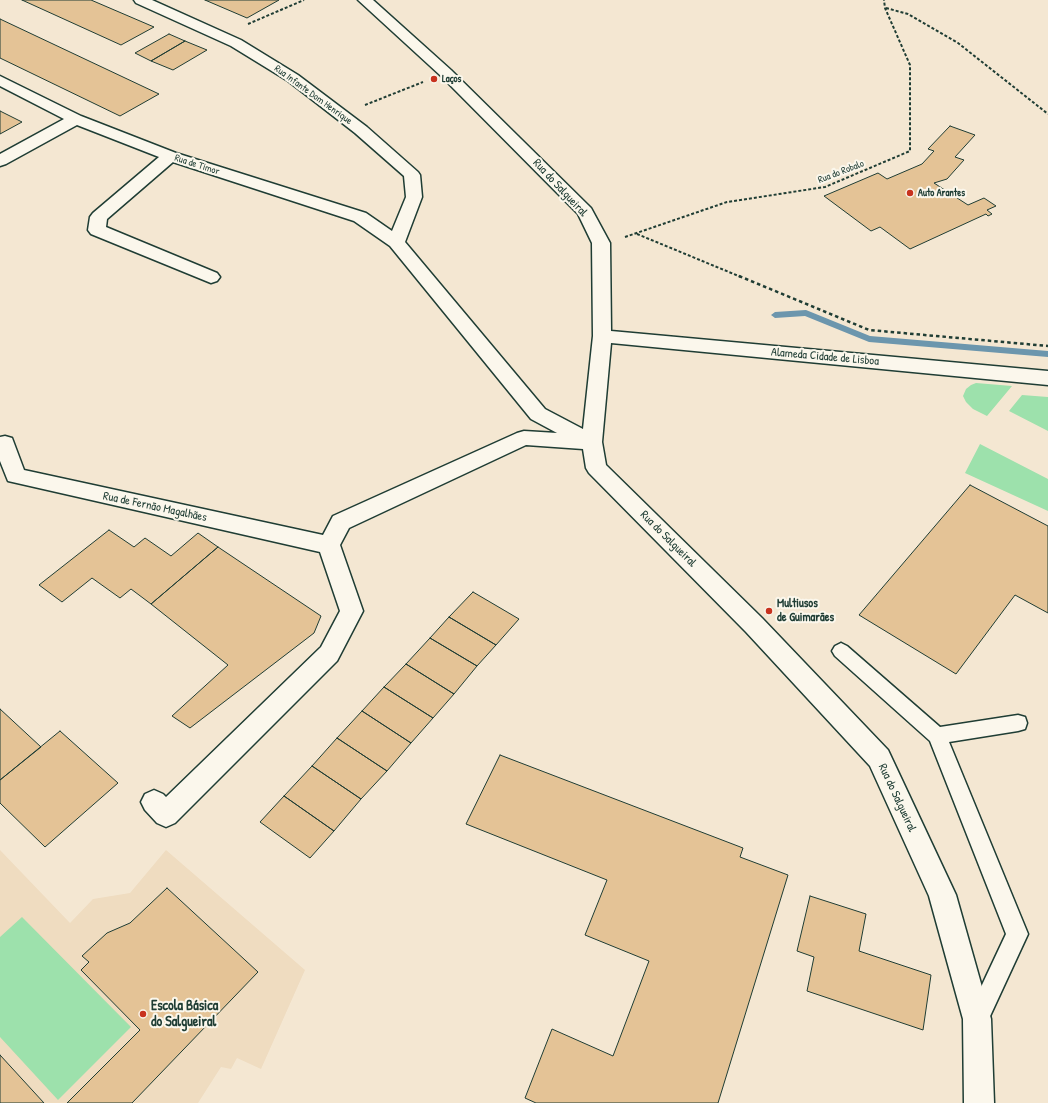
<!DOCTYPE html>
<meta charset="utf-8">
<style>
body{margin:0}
canvas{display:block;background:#f4e7d2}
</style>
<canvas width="1048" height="1103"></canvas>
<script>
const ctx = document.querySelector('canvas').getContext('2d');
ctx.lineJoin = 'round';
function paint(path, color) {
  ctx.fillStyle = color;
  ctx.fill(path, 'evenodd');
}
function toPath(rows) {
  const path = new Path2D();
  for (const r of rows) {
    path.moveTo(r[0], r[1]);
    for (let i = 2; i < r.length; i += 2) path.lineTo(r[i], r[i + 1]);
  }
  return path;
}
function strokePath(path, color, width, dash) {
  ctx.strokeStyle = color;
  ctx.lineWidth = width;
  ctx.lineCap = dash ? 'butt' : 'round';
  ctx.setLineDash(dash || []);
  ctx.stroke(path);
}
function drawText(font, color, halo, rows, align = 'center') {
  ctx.font = font + ' "Patrick Hand",sans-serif';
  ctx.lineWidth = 4;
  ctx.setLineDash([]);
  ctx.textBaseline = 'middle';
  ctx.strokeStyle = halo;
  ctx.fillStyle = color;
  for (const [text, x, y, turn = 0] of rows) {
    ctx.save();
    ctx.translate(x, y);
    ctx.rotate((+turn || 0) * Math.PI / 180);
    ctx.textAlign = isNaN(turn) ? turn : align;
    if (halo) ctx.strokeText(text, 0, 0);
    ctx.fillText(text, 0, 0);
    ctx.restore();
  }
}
const built = toPath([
 [0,850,70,923,93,899,130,893,166,850,305,970,261,1069,237,1058,231,1069,221,1067,198,1103,0,1103]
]);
const green = toPath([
 [976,383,1012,386,987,416,973,409,966,402,963,396,966,389,971,385],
 [1022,395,1048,397,1048,431,1009,411],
 [980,444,1048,479,1048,511,965,473],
 [22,917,131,1027,58,1100,0,1037,0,937]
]);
const stream = toPath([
 [806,310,870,336,1048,351,1048,357,869,342,805,316,775,318,771,315,775,312,806,310]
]);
const building = toPath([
 [22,0,91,0,154,27,121,45,22,0],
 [205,0,279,0,247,18,205,0],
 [0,19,159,94,120,116,0,58,0,19],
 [169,34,185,41,151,61,135,53,169,34],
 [185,41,207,50,173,70,151,61,185,41],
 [0,111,22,122,0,134,0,111],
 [950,126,975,135,955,157,964,160,947,179,934,183,968,205,984,198,996,206,987,210,992,214,988,216,986,214,910,249,880,227,871,231,824,196,878,173,887,179,922,164,934,151,928,149,950,126],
 [970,485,1048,526,1048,613,1015,595,956,674,859,615,970,485],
 [109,530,134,547,145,538,171,556,198,533,218,547,151,604,131,589,120,598,92,578,62,602,39,585,109,530],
 [218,547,321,616,314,633,190,728,172,716,228,665,151,604,218,547],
 [473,592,519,619,496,645,449,617,473,592],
 [449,617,496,645,477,666,430,638,449,617],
 [430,638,477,666,454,694,406,664,430,638],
 [406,664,454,694,433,718,384,687,406,664],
 [384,687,433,718,411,743,362,711,384,687],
 [0,709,41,747,0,780,0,709],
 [362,711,411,743,387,771,337,738,362,711],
 [60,731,118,783,45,847,0,803,0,780,60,731],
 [337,738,387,771,361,799,312,766,337,738],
 [500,755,743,848,740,857,788,875,718,1103,536,1103,525,1098,552,1029,613,1056,649,961,585,935,607,880,466,824,500,755],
 [312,766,361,799,334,831,284,796,312,766],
 [284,796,334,831,310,858,260,822,284,796],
 [167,888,258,972,132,1103,67,1103,140,1030,81,970,89,962,82,956,107,933,130,923,167,888],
 [810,896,866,914,859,951,931,975,923,1030,807,991,814,957,797,951,810,896],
 [0,1055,44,1103,0,1103,0,1055]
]);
const pathFar1 = toPath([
 [886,8,908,14,958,43,1048,114],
 [248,24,304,0],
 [365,105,423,82],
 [637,234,741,277],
 [625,237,727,202,825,187,910,151,910,65,885,8,884,0]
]);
const path = toPath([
 [739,276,869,330,1048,346]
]);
const service = toPath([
 [841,643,847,646,940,727,1018,715,1025,717,1027,723,1025,729,1018,731,949,742,1028,934,985,1027,977,1030,969,1027,966,1019,1006,934,930,741,835,656,832,651,835,646,841,643]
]);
const minor = toPath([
 [134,0,152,0,241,40,298,75,367,127,418,172,420,175,422,197,405,242,545,409,583,429,593,336,592,243,578,214,441,76,358,0,373,0,451,70,591,208,610,243,611,331,1048,371,1048,385,611,343,602,442,606,465,762,618,888,750,956,895,991,1019,994,1103,964,1103,963,1019,929,896,870,766,746,632,589,473,586,468,583,449,526,445,349,528,340,545,363,611,337,661,175,823,166,827,157,823,145,810,141,802,145,794,154,790,163,794,166,797,321,647,340,611,320,552,8,481,0,461,0,437,5,436,12,438,24,470,323,535,333,516,517,433,524,431,557,433,531,419,390,246,354,221,173,162,107,219,106,227,217,273,220,277,217,281,211,283,91,234,88,230,90,217,93,213,159,157,77,125,6,164,0,166,0,154,64,119,0,86,0,76,81,116,176,153,366,213,392,231,406,197,404,176,355,133,288,81,231,46,136,3,134,0]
]);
const markers = [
 [434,79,4,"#c8321e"],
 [910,193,4,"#c8321e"],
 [769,611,4,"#c8321e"],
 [143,1014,4,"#c8321e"]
];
const farPoinames = [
 ["Laços",442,79],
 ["Auto Arantes",918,193]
];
const farStreetnames = [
 ["Rua Infante Dom Henrique",313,95,36],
 ["Rua de Timor",197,165,18],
 ["Rua do Robalo",841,172,-21]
];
const streetNames = [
 ["Rua do Salgueiral",560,188,47],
 ["Alameda Cidade de Lisboa",825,357,5],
 ["Rua de Fernão Magalhães",155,507,12],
 ["Rua do Salgueiral",668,539,45],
 ["Rua do Salgueiral",897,798,65]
];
const poiNames = [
 ["Multiusos",777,604],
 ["de Guimarães",777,618]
];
const nearPoinames = [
 ["Escola Básica",151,1006],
 ["do Salgueiral",151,1022]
];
paint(built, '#efdcc0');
paint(green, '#9de1ac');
paint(stream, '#6c96ad');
paint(building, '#e4c396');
strokePath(building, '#1f3d34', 1);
strokePath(service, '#1f3d34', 3);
strokePath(minor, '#1f3d34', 3);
strokePath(pathFar1, '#1f3d34', 2, [3, 2]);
strokePath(path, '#1f3d34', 2.5, [3.5, 3]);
paint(service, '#fbf7ec');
paint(minor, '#fbf7ec');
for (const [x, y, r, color] of markers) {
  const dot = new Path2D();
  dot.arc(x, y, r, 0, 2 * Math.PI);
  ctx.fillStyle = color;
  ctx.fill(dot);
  strokePath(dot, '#fbf7ec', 1.5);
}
drawText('bold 10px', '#1f3d34', '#fbf7ec', farPoinames, 'left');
drawText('10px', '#1f3d34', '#fbf7ec', farStreetnames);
drawText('12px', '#1f3d34', '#fbf7ec', streetNames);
drawText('bold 12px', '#1f3d34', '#fbf7ec', poiNames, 'left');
drawText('bold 14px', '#1f3d34', '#fbf7ec', nearPoinames, 'left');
</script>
